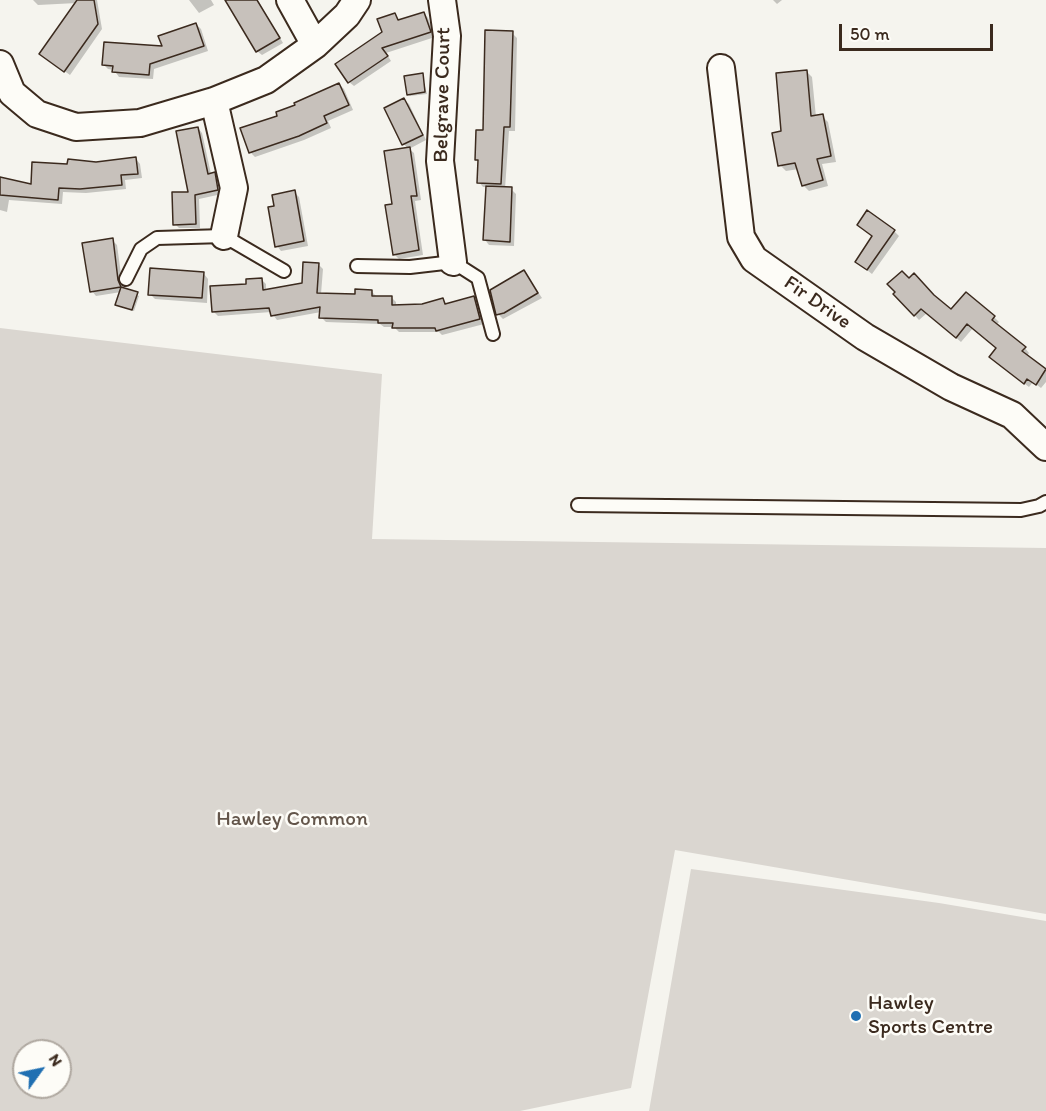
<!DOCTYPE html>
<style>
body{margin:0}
#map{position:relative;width:1046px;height:1111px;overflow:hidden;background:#f5f4ee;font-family:Itim,sans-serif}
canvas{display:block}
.north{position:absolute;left:12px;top:1039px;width:60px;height:60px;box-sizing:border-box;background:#fdfcf7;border:2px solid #afa8a0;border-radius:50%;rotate:57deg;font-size:16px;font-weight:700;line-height:24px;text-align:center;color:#3b2a1e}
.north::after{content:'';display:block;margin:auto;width:21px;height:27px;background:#1f6fb2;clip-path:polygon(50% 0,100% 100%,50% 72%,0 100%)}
.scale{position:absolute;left:839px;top:24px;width:154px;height:27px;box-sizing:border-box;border:3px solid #3b2a1e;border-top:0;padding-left:8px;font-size:18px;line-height:21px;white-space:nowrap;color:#3b2a1e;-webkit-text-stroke:4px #fdfcf7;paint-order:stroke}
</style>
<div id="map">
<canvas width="1046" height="1111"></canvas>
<div class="north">N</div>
<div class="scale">50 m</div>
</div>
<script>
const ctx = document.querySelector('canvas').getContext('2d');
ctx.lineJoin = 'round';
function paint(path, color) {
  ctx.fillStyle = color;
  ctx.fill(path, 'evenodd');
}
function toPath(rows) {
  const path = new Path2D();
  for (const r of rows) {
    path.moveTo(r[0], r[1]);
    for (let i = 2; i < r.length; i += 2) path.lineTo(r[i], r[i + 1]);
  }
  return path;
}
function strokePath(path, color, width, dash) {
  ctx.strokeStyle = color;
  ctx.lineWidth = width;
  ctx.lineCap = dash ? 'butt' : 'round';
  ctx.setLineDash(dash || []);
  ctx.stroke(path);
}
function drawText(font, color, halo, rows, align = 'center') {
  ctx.font = font + ' Itim,sans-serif';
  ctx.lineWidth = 5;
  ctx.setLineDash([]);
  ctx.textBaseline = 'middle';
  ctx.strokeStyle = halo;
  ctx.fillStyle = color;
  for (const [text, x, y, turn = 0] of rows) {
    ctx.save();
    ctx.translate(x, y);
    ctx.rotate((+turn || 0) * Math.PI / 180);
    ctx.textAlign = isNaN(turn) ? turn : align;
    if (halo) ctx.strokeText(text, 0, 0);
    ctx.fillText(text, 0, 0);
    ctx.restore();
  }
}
const green = toPath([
 [0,328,382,374,372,539,1046,548,1046,914,675,850,631,1088,520,1111,0,1111],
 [24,1051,60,1051,60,1087,24,1087],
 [691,869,939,903,1046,921,1046,1111,649,1111]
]);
const shadow = toPath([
 [97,0,102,29,70,75,46,58,77,3,38,5,33,0],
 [189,0,211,0,214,5,199,13],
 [251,0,257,0,259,2,283,43,262,55,257,51],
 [773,0,782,0,777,4],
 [424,13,428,18,435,37,386,53,391,61,354,86,349,82,395,14,400,21],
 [196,24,201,29,208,51,154,69,153,79,119,77,114,70,108,69,104,65,164,48],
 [512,33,517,38,515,131,509,131,505,189,511,189,516,194,514,246,489,245,485,240,487,187,483,187,479,182,480,163,476,159],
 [806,71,812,77,816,117,822,116,828,122,836,162,822,164,828,186,809,191,803,185,799,169,786,171,780,165,783,132],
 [422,75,427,94,410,96,408,94],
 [339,84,344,89,353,110,328,121,331,128,304,140,255,157,250,152,279,117],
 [404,100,409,104,426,140,409,149,414,153,421,200,415,201,423,255,399,259,394,254,394,205,408,149,404,144,386,108],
 [198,128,202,133,211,174,214,174,219,178,222,194,199,199,200,228,179,228,175,224,190,193],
 [136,159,140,164,142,178,125,180,126,189,86,193,63,192,62,204,9,200,7,212,0,210,0,179,32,185,69,166],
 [294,192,299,197,308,246,281,251,277,246,276,207],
 [894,231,899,236,872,274,857,262],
 [112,240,117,245,123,289,139,296,134,311,117,305,121,292,96,296,92,291],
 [318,264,323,269,321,294,356,296,372,292,376,296,391,297,396,302,396,306,422,306,443,300,448,305,474,298,479,303,484,324,442,335,439,332,399,332,394,327,384,327,380,324,326,322,321,317,321,312,277,320,271,312,218,316,213,311,247,285,261,279,266,284,266,291,303,284],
 [524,271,542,298,503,319,498,314],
 [204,274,208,279,207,303,155,299,150,294],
 [895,294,935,298,952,312,994,317,999,322,996,325,1025,348,1029,353,1027,356,1046,371,1046,382,1041,388,1033,382,1029,387,996,362,998,349,973,328,961,342,927,313,919,320]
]);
const building = toPath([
 [77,0,94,0,98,24,64,72,39,54,77,0],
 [225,0,257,0,280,38,256,52,225,0],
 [424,12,431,32,382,48,388,56,348,83,335,64,382,32,377,19,395,13,398,20,424,12],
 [196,23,204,46,150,64,149,75,112,72,113,66,102,65,104,42,162,46,158,36,196,23],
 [485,30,513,31,510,127,504,127,501,184,477,183,478,160,475,160,476,130,483,130,485,30],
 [807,70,811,116,823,114,831,156,817,159,823,180,802,186,795,163,778,166,772,133,781,131,776,73,807,70],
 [423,73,425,92,407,95,404,76,423,73],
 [339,83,349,105,324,116,327,123,299,136,249,153,240,128,277,116,276,112,295,105,294,103,339,83],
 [404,98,423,135,402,145,384,108,404,98],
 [198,127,208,174,215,172,218,190,195,195,196,224,173,225,172,192,188,192,176,131,198,127],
 [410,147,417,196,411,196,419,250,393,255,385,205,392,204,384,151,410,147],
 [136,157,138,174,121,175,122,185,80,189,59,188,58,200,0,195,0,177,31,184,32,162,67,164,68,159,96,162,136,157],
 [486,186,512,187,510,242,483,240,486,186],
 [295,190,304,241,275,247,268,207,274,206,272,195,295,190],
 [867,210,895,230,867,270,855,262,872,236,857,225,867,210],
 [113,238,118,280,121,287,90,292,82,243,113,238],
 [303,262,319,263,317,293,355,294,355,289,372,290,372,296,392,296,392,305,422,304,443,298,445,304,474,296,480,319,436,331,435,328,392,328,393,323,378,323,378,320,319,318,320,307,271,316,269,308,212,312,210,286,246,284,246,279,262,278,263,290,302,283,303,262],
 [150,268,204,272,202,298,148,295,150,268],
 [524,270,538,293,504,313,496,315,490,290,524,270],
 [902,271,909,278,914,273,934,295,951,309,966,292,995,316,992,320,1026,347,1022,351,1046,369,1036,385,1027,379,1024,384,989,357,996,348,967,324,956,338,921,309,914,316,893,294,895,292,887,284,902,271],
 [121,287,138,292,132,310,115,305,121,287]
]);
const lane = toPath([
 [357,266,410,267,453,262,478,278,493,334],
 [126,279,141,249,157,238,224,236,284,271],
 [578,505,1021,510,1039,506,1046,502]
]);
const street = toPath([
 [290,0,315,45],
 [442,0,447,36,440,161,453,262],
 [0,64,12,93,37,114,76,127,140,123,214,101,266,80,315,45,347,15,357,0],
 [721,68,741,237,754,259,865,337,951,387,1012,415,1046,447],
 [214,101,234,188,224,236]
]);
const markers = [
 [856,1016,6,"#1f6fb2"]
];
const streetNames = [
 ["Belgrave Court",443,95,-89],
 ["Fir Drive",817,303,35]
];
const parkNames = [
 ["Hawley Common",292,820]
];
const poiNames = [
 ["Hawley",868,1004],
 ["Sports Centre",868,1028]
];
paint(green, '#dad6d0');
paint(shadow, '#0003');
paint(building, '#c7c1bb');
strokePath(building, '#3b2a1e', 1.5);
strokePath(lane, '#3b2a1e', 16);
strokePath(street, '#3b2a1e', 30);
strokePath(lane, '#fdfcf7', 12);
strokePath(street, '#fdfcf7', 26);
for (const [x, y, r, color] of markers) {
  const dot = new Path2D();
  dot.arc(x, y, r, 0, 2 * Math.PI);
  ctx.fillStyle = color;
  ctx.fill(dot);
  strokePath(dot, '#fdfcf7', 2);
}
drawText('21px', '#3b2a1e', '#fdfcf7', streetNames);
drawText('21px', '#63554a', '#fdfcf7', parkNames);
drawText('21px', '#3b2a1e', '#fdfcf7', poiNames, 'left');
</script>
